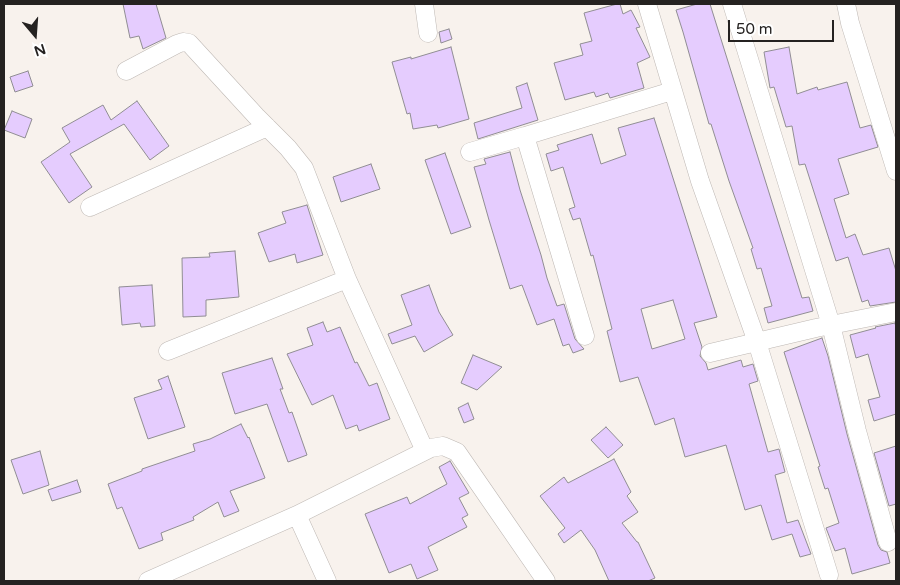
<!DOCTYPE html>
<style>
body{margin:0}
#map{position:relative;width:900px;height:585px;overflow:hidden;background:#f8f2ed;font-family:"Varela Round",sans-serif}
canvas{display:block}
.frame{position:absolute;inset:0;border:5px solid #252221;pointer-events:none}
.north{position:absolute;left:10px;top:10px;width:50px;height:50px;-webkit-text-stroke:4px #fff;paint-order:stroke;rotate:162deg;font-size:14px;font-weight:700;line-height:20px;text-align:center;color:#252221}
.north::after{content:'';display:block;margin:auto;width:18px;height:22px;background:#252221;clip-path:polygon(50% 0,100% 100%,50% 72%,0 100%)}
.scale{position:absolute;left:728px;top:20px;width:106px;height:22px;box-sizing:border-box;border:2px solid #252221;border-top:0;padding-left:6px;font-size:15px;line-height:18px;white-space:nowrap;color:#252221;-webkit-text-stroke:4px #fff;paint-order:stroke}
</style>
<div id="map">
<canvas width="900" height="585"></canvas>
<div class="frame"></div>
<div class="north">N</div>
<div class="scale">50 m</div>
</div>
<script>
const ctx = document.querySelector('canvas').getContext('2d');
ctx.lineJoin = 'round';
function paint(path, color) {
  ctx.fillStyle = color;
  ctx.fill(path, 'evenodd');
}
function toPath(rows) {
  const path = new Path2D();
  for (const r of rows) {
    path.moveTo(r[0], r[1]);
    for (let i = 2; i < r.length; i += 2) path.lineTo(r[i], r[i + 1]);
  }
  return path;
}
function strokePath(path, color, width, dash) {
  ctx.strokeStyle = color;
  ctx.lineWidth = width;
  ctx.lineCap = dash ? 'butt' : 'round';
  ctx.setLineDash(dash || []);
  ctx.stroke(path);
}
const building = toPath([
 [123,4,156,4,166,38,143,49,139,36,130,38,123,4],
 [617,4,620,4,623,14,631,10,640,27,636,28,650,57,637,63,644,88,610,98,608,93,596,97,594,92,565,100,554,63,583,55,580,44,592,41,584,13,617,4],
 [697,4,710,4,802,298,809,297,813,311,768,323,764,308,772,306,761,268,757,269,751,249,753,248,729,181,711,124,709,124,683,32,676,10,697,4],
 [449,29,452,39,441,43,439,32,449,29],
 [451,47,469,119,438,128,437,125,413,129,410,113,407,114,392,62,411,57,411,59,451,47],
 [789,47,797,94,817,87,818,90,847,82,860,128,871,125,878,147,838,159,849,194,834,199,846,238,855,234,863,255,889,248,896,271,896,302,870,306,868,300,862,302,848,257,836,261,805,164,799,165,792,126,786,127,774,87,770,88,764,52,789,47],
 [28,71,33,86,15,92,10,77,28,71],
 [527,83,538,120,478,139,474,123,522,108,516,87,527,83],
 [137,101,169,146,150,160,124,124,70,154,92,187,69,203,41,162,70,142,62,128,103,105,111,120,137,101],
 [12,111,32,119,25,138,4,130,12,111],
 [654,118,717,317,694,323,702,347,700,356,706,363,708,370,741,360,743,367,753,364,758,381,749,384,768,452,779,449,785,472,775,475,787,523,798,520,811,554,800,557,792,534,772,540,761,505,745,510,726,445,685,457,674,418,655,425,638,377,620,382,607,331,612,329,593,255,591,256,580,218,573,220,569,209,575,207,563,167,551,171,546,154,559,150,557,145,592,134,601,164,626,155,618,128,654,118],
 [673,300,685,339,652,349,641,309,673,300],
 [510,152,520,190,541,255,547,278,557,306,564,304,575,339,584,349,573,353,569,344,563,346,554,319,537,325,522,285,510,289,489,220,474,167,486,164,484,159,510,152],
 [445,153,471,227,451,234,425,160,445,153],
 [371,164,380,189,341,202,333,177,371,164],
 [307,205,323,255,297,263,295,254,269,262,258,233,286,223,282,212,307,205],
 [235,251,239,297,206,300,206,316,183,317,182,258,210,257,209,253,235,251],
 [152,285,155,326,141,327,140,323,122,325,119,287,152,285],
 [429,285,439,312,453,335,424,352,415,336,392,344,388,334,412,325,401,295,429,285],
 [323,322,327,332,340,327,355,363,357,362,369,386,377,383,390,419,359,431,357,425,346,429,333,395,312,405,287,354,313,345,307,328,323,322],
 [895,323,896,328,896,414,874,421,868,400,880,397,868,354,856,358,850,335,876,328,875,327,895,323],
 [822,338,828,356,847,434,878,545,881,550,887,552,890,563,852,574,845,548,835,551,826,528,839,523,828,488,825,489,818,467,820,466,784,352,822,338],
 [473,355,502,367,477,390,461,383,473,355],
 [272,358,283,389,280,389,289,413,292,412,307,455,288,462,267,404,235,414,222,373,272,358],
 [168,376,185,427,148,439,134,398,162,389,158,380,168,376],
 [468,403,474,419,464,423,458,408,468,403],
 [241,424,248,438,249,437,265,478,230,491,239,511,224,517,218,502,193,517,194,520,161,533,163,540,139,549,122,507,117,509,108,484,142,471,142,469,195,451,193,444,210,439,241,424],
 [606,427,623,445,608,458,591,440,606,427],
 [896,446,896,504,889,506,874,453,896,446],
 [40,451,49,485,23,494,11,460,40,451],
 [614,459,631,492,627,496,638,512,622,523,637,542,638,542,655,578,648,581,609,581,595,550,581,530,564,543,558,534,565,528,540,496,564,477,568,483,614,459],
 [450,461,469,493,459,498,468,515,462,518,467,527,428,547,438,570,417,579,411,564,389,573,365,514,407,497,410,504,447,484,439,467,450,461],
 [77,480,81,492,52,501,48,490,77,480]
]);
const minor = toPath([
 [424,4,428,33],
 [647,4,700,181,757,342,829,575],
 [732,4,831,325,857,431,888,542],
 [846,4,850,23,896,171],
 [126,71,177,44,183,42,189,43,256,116,288,148,304,168,347,279,425,451],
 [470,152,525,136],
 [90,207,267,127],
 [585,336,525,136,672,91],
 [168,351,347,279],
 [710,353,816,328,896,312],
 [297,515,327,581],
 [148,581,297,515,431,448,443,446,457,452,546,581]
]);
paint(building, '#e5ccfe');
strokePath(building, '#908d93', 1);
strokePath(minor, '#beb8b4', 19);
strokePath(minor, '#fff', 18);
</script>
